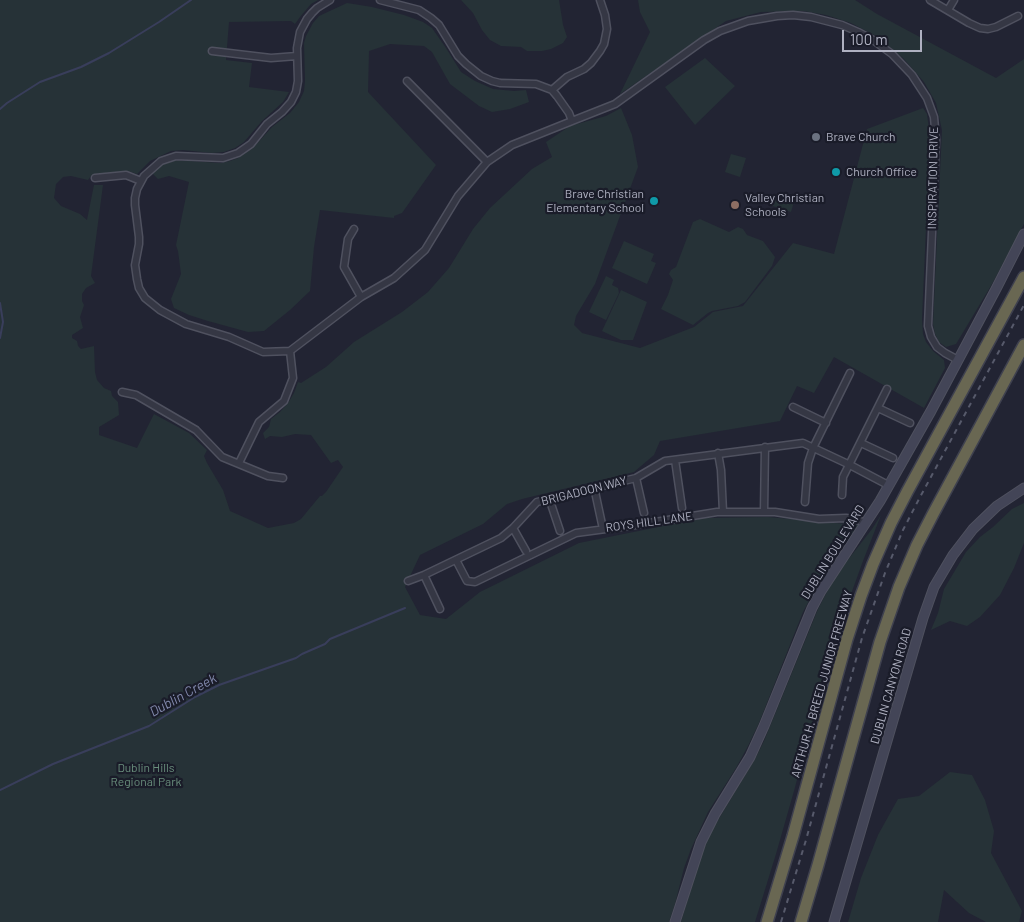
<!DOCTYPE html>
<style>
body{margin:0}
#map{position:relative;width:1024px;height:922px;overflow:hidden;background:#222433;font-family:Barlow,sans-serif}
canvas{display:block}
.scale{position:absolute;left:842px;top:30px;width:80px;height:22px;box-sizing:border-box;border:2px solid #afb1c1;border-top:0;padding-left:6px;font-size:15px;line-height:18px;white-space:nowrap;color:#afb1c1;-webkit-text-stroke:4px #1a1c29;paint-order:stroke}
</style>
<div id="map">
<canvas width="1024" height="922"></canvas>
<div class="scale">100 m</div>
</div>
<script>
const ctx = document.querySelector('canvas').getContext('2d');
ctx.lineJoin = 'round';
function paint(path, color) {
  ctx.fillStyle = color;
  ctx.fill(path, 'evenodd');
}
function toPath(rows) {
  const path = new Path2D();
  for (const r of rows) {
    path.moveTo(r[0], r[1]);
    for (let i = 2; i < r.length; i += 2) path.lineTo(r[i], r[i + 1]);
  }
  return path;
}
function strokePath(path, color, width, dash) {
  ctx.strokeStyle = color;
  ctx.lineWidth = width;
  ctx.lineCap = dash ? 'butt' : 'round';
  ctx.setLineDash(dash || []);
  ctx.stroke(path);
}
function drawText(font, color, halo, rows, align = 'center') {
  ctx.font = font + ' Barlow,sans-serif';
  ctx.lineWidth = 4.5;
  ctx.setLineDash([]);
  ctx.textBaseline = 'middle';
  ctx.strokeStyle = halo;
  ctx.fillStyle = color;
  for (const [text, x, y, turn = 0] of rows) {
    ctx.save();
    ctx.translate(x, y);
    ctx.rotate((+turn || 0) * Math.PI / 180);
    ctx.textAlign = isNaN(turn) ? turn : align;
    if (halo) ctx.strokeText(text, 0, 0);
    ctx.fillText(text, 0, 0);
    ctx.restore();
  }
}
const green = toPath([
 [0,0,318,0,311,4,300,17,295,24,291,21,229,22,226,60,252,63,249,87,289,92,283,102,262,121,244,142,235,148,224,152,212,153,183,150,171,151,150,161,137,174,128,171,95,174,91,176,88,180,71,176,63,177,56,184,54,198,61,206,80,214,87,220,94,185,103,185,91,276,95,283,86,288,82,294,82,301,84,305,80,317,83,328,72,335,72,338,77,341,78,346,81,349,94,346,95,372,97,380,104,388,111,391,112,396,118,402,119,415,99,427,99,435,137,448,154,414,189,433,207,450,204,456,207,463,223,490,230,511,268,528,294,523,301,519,320,496,322,496,326,492,343,467,338,460,331,463,311,435,295,434,282,437,270,436,265,439,263,433,269,427,271,419,280,412,288,403,294,393,298,382,301,383,326,367,354,342,402,312,428,292,449,268,473,229,490,208,532,169,552,157,546,142,570,126,606,116,621,108,632,135,638,167,595,284,576,316,574,325,582,333,640,348,694,327,713,312,743,306,793,243,834,254,867,129,923,108,927,114,930,137,922,319,923,334,926,342,933,351,944,360,945,368,924,408,834,357,814,393,797,386,780,421,660,441,654,455,634,472,522,499,507,504,483,524,420,555,405,587,420,615,446,619,480,592,579,543,703,518,768,517,858,525,826,569,803,612,759,723,748,746,736,768,708,812,691,849,684,868,675,904,669,922,0,922],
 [461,0,559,0,563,25,567,37,563,43,551,49,542,51,527,51,521,47,501,46,490,40,482,30,473,13],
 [638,0,855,0,877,14,996,78,1024,59,1024,224,992,284,956,344,946,347,939,342,935,334,933,324,942,130,936,103,924,82,903,58,878,37,851,23,826,15,803,11,761,12,726,21,620,94,650,32,640,12],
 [347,3,372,7,404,15,423,22,432,28,446,48,461,72,475,81,493,89,514,91,526,90,529,102,510,109,492,112,479,106,450,84,432,52,424,46,390,44,369,51,368,92,436,165,402,213,394,216,394,218,320,210,314,247,310,291,290,310,264,331,248,332,208,321,189,315,174,308,171,299,181,274,178,251,176,245,189,182,169,176,158,179,152,173,162,165,174,161,190,161,221,163,230,161,238,158,253,148,272,127,290,113,299,102,304,91,305,81,304,43,306,36,313,23,319,16],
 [705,58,735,86,695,125,665,87],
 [731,154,746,158,740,177,725,172],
 [773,196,794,202,791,212,770,205],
 [700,219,729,232,738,227,743,229,747,235,763,241,775,257,772,266,745,302,738,306,712,311,708,313,693,325,661,309,668,295,673,280,669,274,671,270,676,267,693,222],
 [624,241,654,254,651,261,656,263,647,284,612,268],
 [606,276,614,280,612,285,618,288,619,293,606,320,589,312],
 [621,290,647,302,633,340,621,340,602,331],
 [1024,503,1024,543,1014,568,1000,595,980,617,967,626,950,621,931,630,938,613,944,589,966,552,980,537,993,527,1012,509],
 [881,515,863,561,834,641,794,791,776,854,755,922,681,922,698,865,709,835,755,759,764,741,818,609,830,586,847,561,872,529],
 [950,772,972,775,985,800,994,831,991,853,1022,911,1019,922,986,922,969,913,944,890,938,922,848,922,861,878,878,835,898,799,919,796]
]);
const stream = toPath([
 [0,109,7,103,40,82,81,67,109,53,159,22,191,0],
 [0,303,3,322,0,338],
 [0,790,53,764,149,726,195,697,219,685,296,658,302,654,325,644,330,639,405,608]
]);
const street = toPath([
 [330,0,317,8,312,13,307,19,300,32,297,48,298,81,296,92,291,102,282,112,267,124,251,144,238,153,223,158,176,156,161,161,144,176,137,189,135,198,135,205,139,237,139,244,135,265,137,279,139,288,145,298,160,310,186,324,229,337,263,352,290,351,361,297,394,278,425,250,458,196,487,162,512,145,572,121,569,113,557,96,552,90,536,84,500,83,492,81,481,76,466,64,458,56,439,25,431,18,419,10,380,0],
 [930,0,969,23,980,28,988,29,996,27,1018,16],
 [948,10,954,0],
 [212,51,271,58,297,56],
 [407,81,487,162],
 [552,90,567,77,584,69,591,63,600,51,604,44,607,29,605,15,600,0],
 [572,121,615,104,704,40,720,31,748,21,777,16,793,15,811,17,842,25,858,32,873,40,892,54,912,75,927,98,934,117,936,140,928,326,931,337,937,347,945,353,958,360],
 [95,178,126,175,141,181],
 [354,229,348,239,344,267,361,297],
 [122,392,136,395,196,430,222,457,268,476,283,478],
 [793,407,826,423],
 [878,408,910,423],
 [861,443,893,458],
 [718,453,721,470,723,512],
 [675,460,682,508],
 [239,463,259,422,284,401,293,378,290,351],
 [636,478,644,513],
 [594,487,603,529],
 [842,495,843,477,887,389],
 [549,498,560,531],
 [805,502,808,463,813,448,850,373],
 [764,512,765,447],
 [513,528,526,551],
 [456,560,467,581,475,582,576,533,643,524,717,512,775,512,819,519,846,518,854,519,866,523],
 [424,575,440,609],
 [408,581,424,575,501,538,513,528,537,502,636,478,665,461,803,443,850,465,888,485]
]);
const secondary = toPath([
 [675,922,701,842,715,814,750,757,764,726,812,608,821,591,880,501,931,411,996,289,1024,234],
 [834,922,923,618,934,587,953,555,973,529,997,506,1024,488]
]);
const highway = toPath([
 [767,922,793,836,847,639,861,596,873,564,891,523,907,492,1024,277],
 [801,922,818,865,880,642,899,587,917,545,933,514,1024,345]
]);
const rail = toPath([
 [781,922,806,840,862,638,885,573,903,530,919,499,1024,305]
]);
const markers = [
 [816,137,5,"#6b7280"],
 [836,172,5,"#0f9aa8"],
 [654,201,5,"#0f9aa8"],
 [735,205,5,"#8d6e63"]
];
const poiNames = [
 ["Brave Church",826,137],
 ["Church Office",846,172],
 ["Brave Christian",644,194,"right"],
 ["Elementary School",644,208,"right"],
 ["Valley Christian",745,198],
 ["Schools",745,212]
];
const streetNames = [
 ["INSPIRATION DRIVE",933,178,-89],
 ["BRIGADOON WAY",584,491,-14],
 ["ROYS HILL LANE",649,522,-8],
 ["DUBLIN BOULEVARD",833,552,-58],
 ["ARTHUR H. BREED JUNIOR FREEWAY",822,684,-74],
 ["DUBLIN CANYON ROAD",891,686,-74]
];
const parkNames = [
 ["Dublin Hills",146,768],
 ["Regional Park",146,782]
];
const waterNames = [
 ["Dublin Creek",183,695,-29]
];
paint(green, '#263237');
strokePath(stream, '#393e5b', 2);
strokePath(street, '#4f515f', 9);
strokePath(secondary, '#4f515f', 11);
strokePath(highway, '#3f414f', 14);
strokePath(street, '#353744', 6);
strokePath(secondary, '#434557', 9);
strokePath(highway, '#696752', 11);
strokePath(rail, '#575a6b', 2, [5, 5]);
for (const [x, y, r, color] of markers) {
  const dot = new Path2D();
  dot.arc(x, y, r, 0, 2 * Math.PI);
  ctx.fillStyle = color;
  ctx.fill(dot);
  strokePath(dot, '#1a1c29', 2);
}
drawText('12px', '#afb1c1', '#1a1c29', poiNames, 'left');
drawText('12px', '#afb1c1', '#1a1c29', streetNames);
drawText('12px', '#698e7c', '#1a1c29', parkNames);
drawText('italic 14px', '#8188ab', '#1a1c29', waterNames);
</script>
